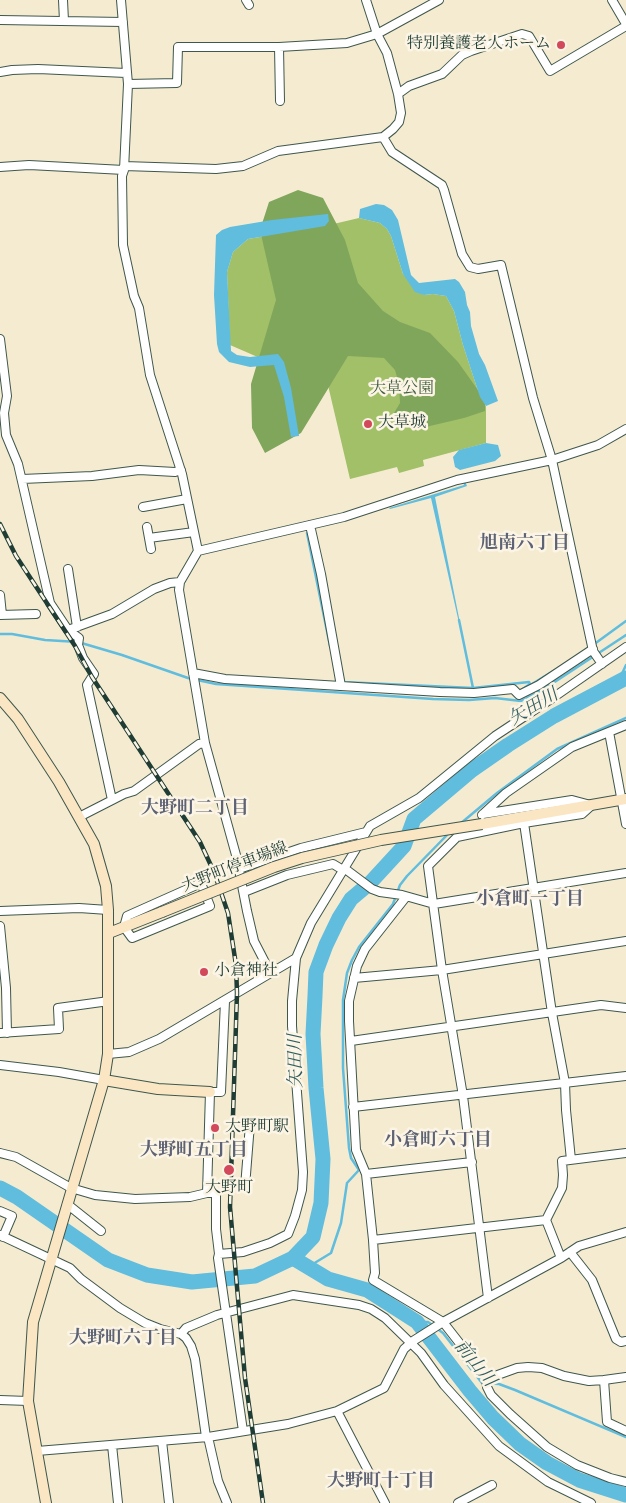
<!DOCTYPE html>
<meta charset="utf-8">
<style>
body{margin:0}
canvas{display:block;background:#f4ebd1}
</style>
<canvas width="626" height="1503"></canvas>
<script>
const ctx = document.querySelector('canvas').getContext('2d');
ctx.lineJoin = 'round';
function paint(path, color) {
  ctx.fillStyle = color;
  ctx.fill(path, 'evenodd');
}
function toPath(rows) {
  const path = new Path2D();
  for (const r of rows) {
    path.moveTo(r[0], r[1]);
    for (let i = 2; i < r.length; i += 2) path.lineTo(r[i], r[i + 1]);
  }
  return path;
}
function strokePath(path, color, width, dash) {
  ctx.strokeStyle = color;
  ctx.lineWidth = width;
  ctx.lineCap = dash ? 'butt' : 'round';
  ctx.setLineDash(dash || []);
  ctx.stroke(path);
}
function drawText(font, color, halo, rows, align = 'center') {
  ctx.font = font + ' "IM FELL Double Pica","Noto Serif JP",serif';
  ctx.lineWidth = 5;
  ctx.setLineDash([]);
  ctx.textBaseline = 'middle';
  ctx.strokeStyle = halo;
  ctx.fillStyle = color;
  for (const [text, x, y, turn = 0] of rows) {
    ctx.save();
    ctx.translate(x, y);
    ctx.rotate((+turn || 0) * Math.PI / 180);
    ctx.textAlign = isNaN(turn) ? turn : align;
    if (halo) ctx.strokeText(text, 0, 0);
    ctx.fillText(text, 0, 0);
    ctx.restore();
  }
}
const green = toPath([
 [359,218,380,223,387,229,391,236,403,274,424,295,433,294,446,296,454,311,463,345,480,397,486,406,486,443,423,460,424,466,399,473,397,467,350,479,327,381,283,368,230,345,227,272,233,252,248,239,325,226]
]);
const forest = toPath([
 [298,190,323,198,345,240,358,283,383,311,400,322,430,333,458,362,485,400,485,411,464,418,417,429,395,423,394,413,400,403,399,384,395,370,384,358,348,356,301,433,265,453,252,428,251,384,276,300,260,230,269,202]
]);
const water = toPath([
 [376,204,384,205,392,210,398,220,411,275,419,283,455,279,459,282,465,292,467,305,470,312,471,326,479,354,485,365,498,401,486,406,480,397,463,345,454,311,446,296,433,294,424,295,415,292,403,274,391,236,387,229,380,223,359,218,360,209],
 [328,214,329,221,325,226,248,239,233,252,227,272,231,351,237,355,250,357,278,354,284,362,291,388,299,436,291,437,284,397,274,365,250,367,229,362,219,352,217,344,214,295,216,235,222,230,230,227,272,220],
 [486,443,498,445,501,456,495,461,460,470,455,467,453,457,459,450],
 [465,481,467,486,435,497,460,623,459,623,431,498,390,509,389,508,464,485,463,482]
]);
const stream = toPath([
 [307,533,330,646],
 [459,620,473,688],
 [0,634,12,634,45,640,78,642,122,655,188,678,216,684,433,699,469,700,495,698,521,701,544,689,626,635],
 [593,645,626,621],
 [619,680,626,665],
 [342,682,473,688,529,682,530,684,521,690],
 [532,684,555,670],
 [460,824,497,793,557,749,626,718],
 [308,1267,331,1253,341,1223,347,1183,359,1170,351,1158,349,1148,343,1068,343,1000,347,973,352,960,359,947,393,904,400,885,407,876,450,832],
 [417,1322,428,1322,443,1333,482,1383,499,1384,515,1390,626,1437]
]);
const river = toPath([
 [0,1188,17,1197,108,1260,147,1275,192,1282,255,1276,293,1258,313,1237,321,1203,323,1159,316,1088,313,1034,315,996,316,972,326,945,339,918,351,899,370,883,404,846,414,819,472,770,508,745,554,716,626,678],
 [293,1258,328,1279,367,1290,417,1322,470,1391,493,1418,520,1444,547,1463,579,1480,626,1495]
]);
const street = toPath([
 [63,0,64,21],
 [121,0,128,84,124,170,122,176,123,245,134,296,139,308,150,375,182,474,198,551,180,582,179,590,205,743,236,855,247,911,254,941,270,972],
 [246,0,249,5],
 [366,0,377,34,387,53,398,94,401,113,399,122,393,129,383,137],
 [612,0,626,24],
 [0,20,123,22],
 [279,47,280,101],
 [0,72,12,70,38,69,126,73],
 [128,84,177,83,178,47,279,47,347,43,377,34,439,0],
 [398,94,409,86,442,74,462,55,471,51,522,34,529,36,550,71,626,26],
 [124,166,216,169,243,166,278,151,383,137,392,152,442,185,444,190,462,254,470,267,478,269,501,265,533,398,552,460,593,651,602,664],
 [0,167,29,165,124,170],
 [0,339,7,396,4,413,6,435,18,464,50,603,68,630,112,614,154,589,170,583,180,582],
 [22,479,92,476,139,470,175,472,181,470],
 [143,507,187,499],
 [310,525,321,574,341,686],
 [147,527,151,549],
 [149,538,194,532],
 [198,551,344,517,457,480,552,460,598,445,626,429],
 [68,569,77,627],
 [0,595,2,615],
 [0,615,36,614],
 [68,630,79,638,78,645,83,658,94,674,87,685,112,800],
 [193,673,225,679,440,692,474,693,513,689,519,695,539,685,593,649],
 [609,732,626,824],
 [483,814,572,800,587,804],
 [482,815,506,793,572,747,626,725],
 [79,817,124,794,134,791,199,744,205,743],
 [524,823,552,1013,565,1083,566,1110,571,1160],
 [344,868,372,889,380,892,402,895,434,904,626,873],
 [239,869,301,848,366,832],
 [201,883,210,906,132,938,124,927,127,916,201,883],
 [244,892,287,875,333,864,343,870],
 [406,897,365,949,357,966,349,1001,349,1021,356,1150,366,1174,373,1240,375,1273,373,1280,443,1322,486,1377,492,1377,517,1368,528,1367,542,1368,564,1376,589,1381,604,1380],
 [0,911,79,908,108,910],
 [0,926,6,988,7,1033],
 [354,978,442,970,626,941],
 [0,1033,59,1029,58,1008,109,1001],
 [351,1041,601,1005,626,1008],
 [108,1054,129,1052,159,1039,296,958,311,923,370,826,419,798,495,736,554,697,626,647],
 [0,1065,59,1072,104,1080],
 [353,1107,626,1076],
 [0,1153,16,1157,71,1188,95,1195,135,1199,190,1197,207,1193,210,1092,221,1092,225,1001],
 [366,1174,472,1162],
 [245,1187,250,1124],
 [207,1193,216,1193,216,1229,219,1254,243,1252,270,1243,288,1234,295,1216,302,1190,303,1172,292,1026,292,1001,296,958],
 [67,1204,101,1231],
 [0,1211,12,1216,3,1237],
 [546,1220,561,1258],
 [0,1235,70,1268,81,1279,120,1308,145,1323,160,1329,181,1334,186,1338,191,1346,195,1359,206,1437],
 [373,1240,546,1220,562,1188,563,1175,562,1161,626,1153],
 [570,1252,592,1280,616,1339,621,1342,626,1341],
 [219,1254,218,1258,243,1431],
 [488,1298,463,1096,442,970,428,866,457,837,524,823,582,814,592,805],
 [181,1334,186,1328,217,1315,293,1295,359,1305,371,1309,385,1318,421,1353,444,1385,499,1446,548,1482,591,1503],
 [486,1377,487,1387,491,1395,510,1414,547,1447,577,1465,610,1478,626,1482],
 [626,1377,604,1380,607,1422,626,1431],
 [0,1400,28,1401],
 [337,1411,385,1503],
 [208,1437,218,1481,227,1503],
 [162,1441,169,1503],
 [112,1445,118,1503],
 [37,1451,208,1437,288,1424,337,1411,384,1388,404,1349,413,1341,443,1322,561,1258,579,1246,626,1232],
 [458,1503,492,1485]
]);
const secondary = toPath([
 [0,698,18,719,59,782,94,844,106,886,108,910,108,1054,104,1080,33,1322,28,1401,46,1503],
 [482,824,626,799],
 [109,933,162,912],
 [104,1080,158,1089,210,1092]
]);
const rail = toPath([
 [0,524,16,556,75,646,92,677,200,842,214,872,228,913,236,965,237,993,230,1207,245,1378,263,1503]
]);
const secondaryBridge = toPath([
 [162,912,274,867,302,858,381,840,482,824]
]);
const markers = [
 [561,45,5,"#d1495b"],
 [368,424,5,"#d1495b"],
 [204,972,5,"#d1495b"],
 [215,1128,5,"#d1495b"],
 [229,1170,6,"#d1495b"]
];
const poiNames = [
 ["特別養護老人ホーム",551,45,"right"],
 ["大草城",378,424],
 ["小倉神社",214,972],
 ["大野町駅",225,1128],
 ["大野町",229,1189,"center"]
];
const parkNames = [
 ["大草公園",402,390]
];
const streetNames = [
 ["大野町停車場線",235,868,-21]
];
const neighbourhoodNames = [
 ["旭南六丁目",525,544],
 ["大野町二丁目",195,809],
 ["小倉町一丁目",530,900],
 ["小倉町六丁目",438,1141],
 ["大野町五丁目",194,1151],
 ["大野町六丁目",123,1339],
 ["大野町十丁目",381,1482]
];
const waterNames = [
 ["矢田川",534,708,-31],
 ["矢田川",297,1061,-91],
 ["前山川",474,1364,51]
];
paint(green, '#a1c068');
paint(forest, '#80a65c');
paint(water, '#60bdde');
strokePath(stream, '#60bdde', 2.5);
strokePath(river, '#60bdde', 15);
strokePath(street, '#3f574c', 10);
strokePath(secondary, '#3f574c', 12);
strokePath(street, '#fff', 8);
strokePath(secondary, '#fbe6c4', 10);
strokePath(rail, '#1f3d34', 4.5);
strokePath(rail, '#fcf5e5', 2.5, [8]);
strokePath(secondaryBridge, '#3f574c', 12, []);
strokePath(secondaryBridge, '#fbe6c4', 10);
for (const [x, y, r, color] of markers) {
  const dot = new Path2D();
  dot.arc(x, y, r, 0, 2 * Math.PI);
  ctx.fillStyle = color;
  ctx.fill(dot);
  strokePath(dot, '#fcf5e5', 2);
}
drawText('16px', '#1f3d34', '#fcf5e5', poiNames, 'left');
drawText('16px', '#405e41', '#fcf5e5', parkNames);
drawText('16px', '#1f3d34', '#fcf5e5', streetNames);
drawText('bold 18px', '#5d6274', '#fcf5e5', neighbourhoodNames);
drawText('italic 18px', '#2f5d5e', '#fcf5e5', waterNames);
</script>
